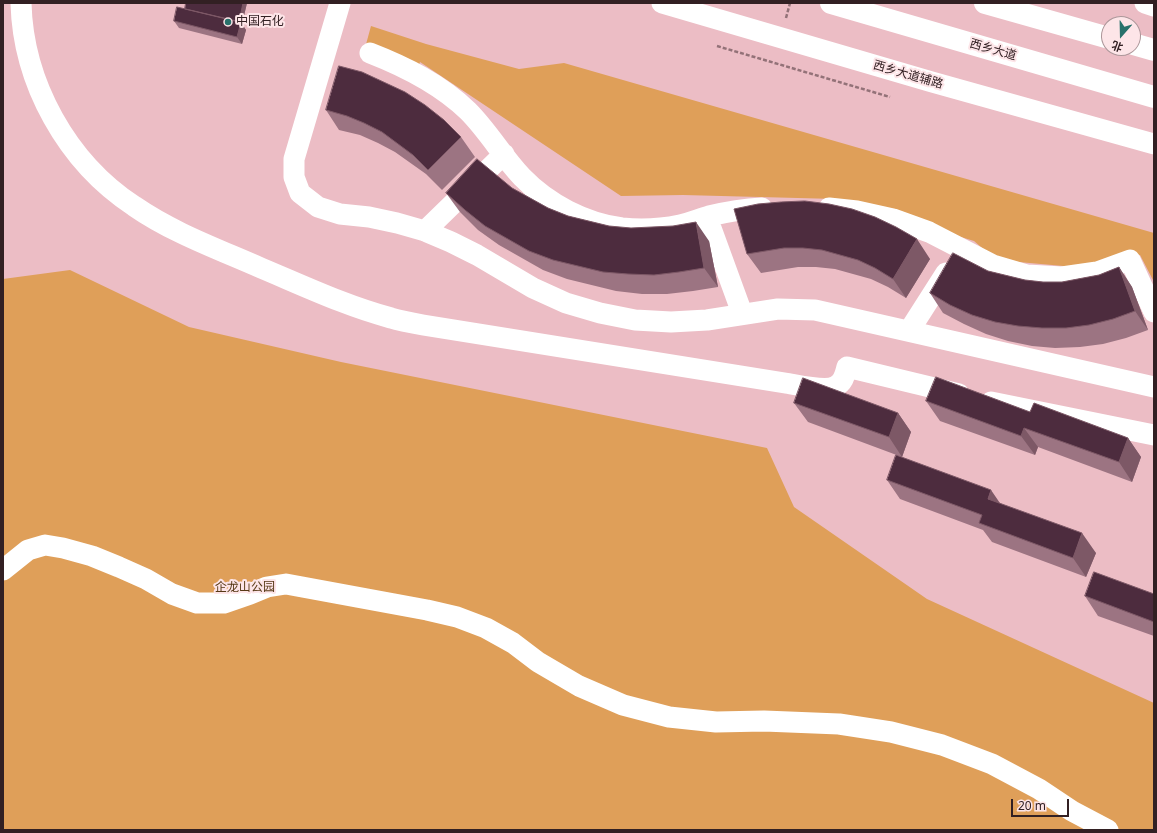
<!DOCTYPE html>
<meta charset="utf-8">
<style>
body{margin:0}
#map{position:relative;width:1157px;height:833px;overflow:hidden;background:#ecbdc5;font-family:"Noto Sans","Noto Sans SC",sans-serif}
canvas{display:block}
.frame{position:absolute;inset:0;border:4px solid #322023;pointer-events:none}
.north{position:absolute;left:1101px;top:16px;width:40px;height:40px;box-sizing:border-box;background:#fde5e8;border:1px solid #ac9699;border-radius:50%;rotate:200deg;font-size:11px;font-weight:700;line-height:16px;text-align:center;color:#322023}
.north::after{content:'';display:block;margin:auto;width:14px;height:18px;background:#28716b;clip-path:polygon(50% 0,100% 100%,50% 72%,0 100%)}
.scale{position:absolute;left:1011px;top:799px;width:58px;height:18px;box-sizing:border-box;border:2px solid #322023;border-top:0;padding-left:5px;font-size:12px;line-height:14px;white-space:nowrap;color:#322023;-webkit-text-stroke:3px #fde5e8;paint-order:stroke}
</style>
<div id="map">
<canvas width="1157" height="833"></canvas>
<div class="frame"></div>
<div class="north">北</div>
<div class="scale">20 m</div>
</div>
<script>
const context = document.querySelector('canvas').getContext('2d');
context.lineJoin = 'round';
function fillPath(path, color) {
  context.fillStyle = color;
  context.fill(path, 'evenodd');
}
function strokePath(path, color, width, dash) {
  context.strokeStyle = color;
  context.lineWidth = width;
  context.lineCap = dash ? 'butt' : 'round';
  context.setLineDash(dash || []);
  context.stroke(path);
}
function label(font, color, halo, rows, align = 'center') {
  context.font = font + ' "Noto Sans","Noto Sans SC",sans-serif';
  context.lineWidth = 4;
  context.setLineDash([]);
  context.textBaseline = 'middle';
  context.strokeStyle = halo;
  context.fillStyle = color;
  for (const [text, x, y, turn = 0] of rows) {
    context.save();
    context.translate(x, y);
    context.rotate((+turn || 0) * Math.PI / 180);
    context.textAlign = isNaN(turn) ? turn : align;
    if (halo) context.strokeText(text, 0, 0);
    context.fillText(text, 0, 0);
    context.restore();
  }
}
fillPath(new Path2D(`
 M371 26 426 44 519 69 564 63 1154 233V282L1140 255 1108 270 996 260 974 241 836 199 683 195 621 196 420 62 415 76 362 59Z
 M70 270 189 327 341 362 767 448 794 507 927 599 1154 703V830H3V279Z`), '#df9f59');
strokePath(new Path2D(`
 M786 18 790 3
 M717 46 890 97`), '#937278', 2.5, [4, 2]);
strokePath(new Path2D(`
 M21 3C23 83 67 162 134 206 173 233 218 249 261 268 304 286 346 306 391 318 401 321 412 323 423 325L785 383C798 385 826 392 836 386 844 382 845 374 847 367L959 394
 M340 3 294 159V177L300 193 318 207 340 214 369 217 397 223 425 231 451 242 477 255 533 288 566 303 600 313 635 320 671 322 707 320 778 309 815 310 1154 387
 M662 3 932 82 1154 144
 M1145 3 1154 6
 M370 53C406 67 440 84 468 111 489 132 502 156 522 177 548 204 585 223 622 228 641 230 661 229 680 225 689 223 699 219 709 216 726 212 744 209 762 208
 M829 208 857 211 893 219 929 232 993 265 1027 275 1062 277 1097 272 1130 260 1154 312
 M707 217 742 313
 M425 231 504 154
 M909 331 946 273
 M991 402 1154 435
 M3 570 28 550 45 545 63 548 92 556 119 567 146 579 172 594 197 603H224L250 594 267 587 286 584 427 610 457 617 486 628 513 643 538 662 579 686 623 705 669 717 716 722 764 721 839 724 891 732 942 745 992 764 1039 789 1072 811 1108 830`), '#fff', 21);
strokePath(new Path2D(`
 M831 3 1154 97
 M985 3 1109 38
 M1133 44 1154 50`), '#fff', 22);
fillPath(new Path2D(`
 M186 3H247L242 24 246 30 242 44 179 28 174 21 185 9Z
 M326 110 461 137 475 157 442 190 426 174 395 152 378 143 360 135 339 130Z
 M512 188 548 208 568 216 609 226 709 241 718 287 693 291 667 294H642L616 291 567 279 543 270 499 245 478 230 460 212 446 193Z
 M781 202 930 259 906 298 888 287 871 279 835 269 816 267H798L761 273 747 254Z
 M1119 267 1132 287 1148 330 1126 338 1103 344 1080 347 1055 348 1032 346 1008 341 986 334 964 324 943 313 930 293 988 271 1025 280 1043 282H1062L1099 275Z
 M926 401 1030 412 1128 438 1141 457 1132 482 1038 447 1035 455 940 421Z
 M794 403 898 413 911 432 902 457 808 422Z
 M887 480 1000 503 1096 553 1086 577 992 542 983 530 900 499Z
 M1154 594V636L1098 616 1085 596Z`), '#9c7482');
fillPath(new Path2D(`
 M243 3H247L242 24 246 30 242 44 237 37 238 25Z
 M696 222 709 241 718 287 704 268Z
 M917 239 930 259 906 298 893 279Z
 M1119 267 1132 287 1148 330 1135 311Z
 M898 413 911 432 902 457 889 437Z
 M1024 428 1038 447 1035 455 1021 436Z
 M1128 438 1141 457 1132 482 1119 462Z
 M991 490 1004 509 988 499Z
 M1082 533 1096 553 1086 577 1073 558Z`), '#7d5866');
const building = new Path2D(`
 M186 3H243L239 22 185 9Z
 M177 7 241 22 237 37 174 21Z
 M339 66 362 72 405 92 425 105 444 120 461 137 428 170 413 155 382 132 364 123 347 116 326 110Z
 M477 159 512 188 548 208 568 216 609 226 631 228 673 226 696 222 704 268 679 272 654 275 628 274 603 272 553 260 529 251 485 226 465 210 446 193Z
 M805 201 829 204 852 209 875 217 896 227 917 239 893 279 875 268 858 260 822 250 803 248H784L747 254 734 209 758 204 781 202Z
 M953 253 988 271 1025 280 1043 282H1062L1099 275 1119 267 1135 311 1113 319 1089 325 1066 328H1042L1018 326 995 322 972 315 950 305 930 293Z
 M936 377 1030 412 1034 403 1128 438 1119 462 1024 428 1021 436 926 401Z
 M803 378 898 413 889 437 794 403Z
 M896 455 991 490 988 499 1082 533 1073 558 979 523 982 515 887 480Z
 M1094 572 1154 594V622L1085 596Z`);
fillPath(building, '#4d2c3e');
strokePath(building, '#7d5866', 1);
for (const [x, y, r, color] of [
 [228,22,4,"#28716b"]
]) {
  const dot = new Path2D();
  dot.arc(x, y, r, 0, 2 * Math.PI);
  context.fillStyle = color;
  context.fill(dot);
  strokePath(dot, '#fde5e8', 1.5);
}
label('12px', '#322023', '#fde5e8', [
 ["中国石化",236,22]
], 'left');
label('12px', '#322023', '#fde5e8', [
 ["西乡大道",993,50,16],
 ["西乡大道辅路",908,75,16]
]);
label('12px', '#573916', '#fde5e8', [
 ["企龙山公园",245,588]
]);
</script>
